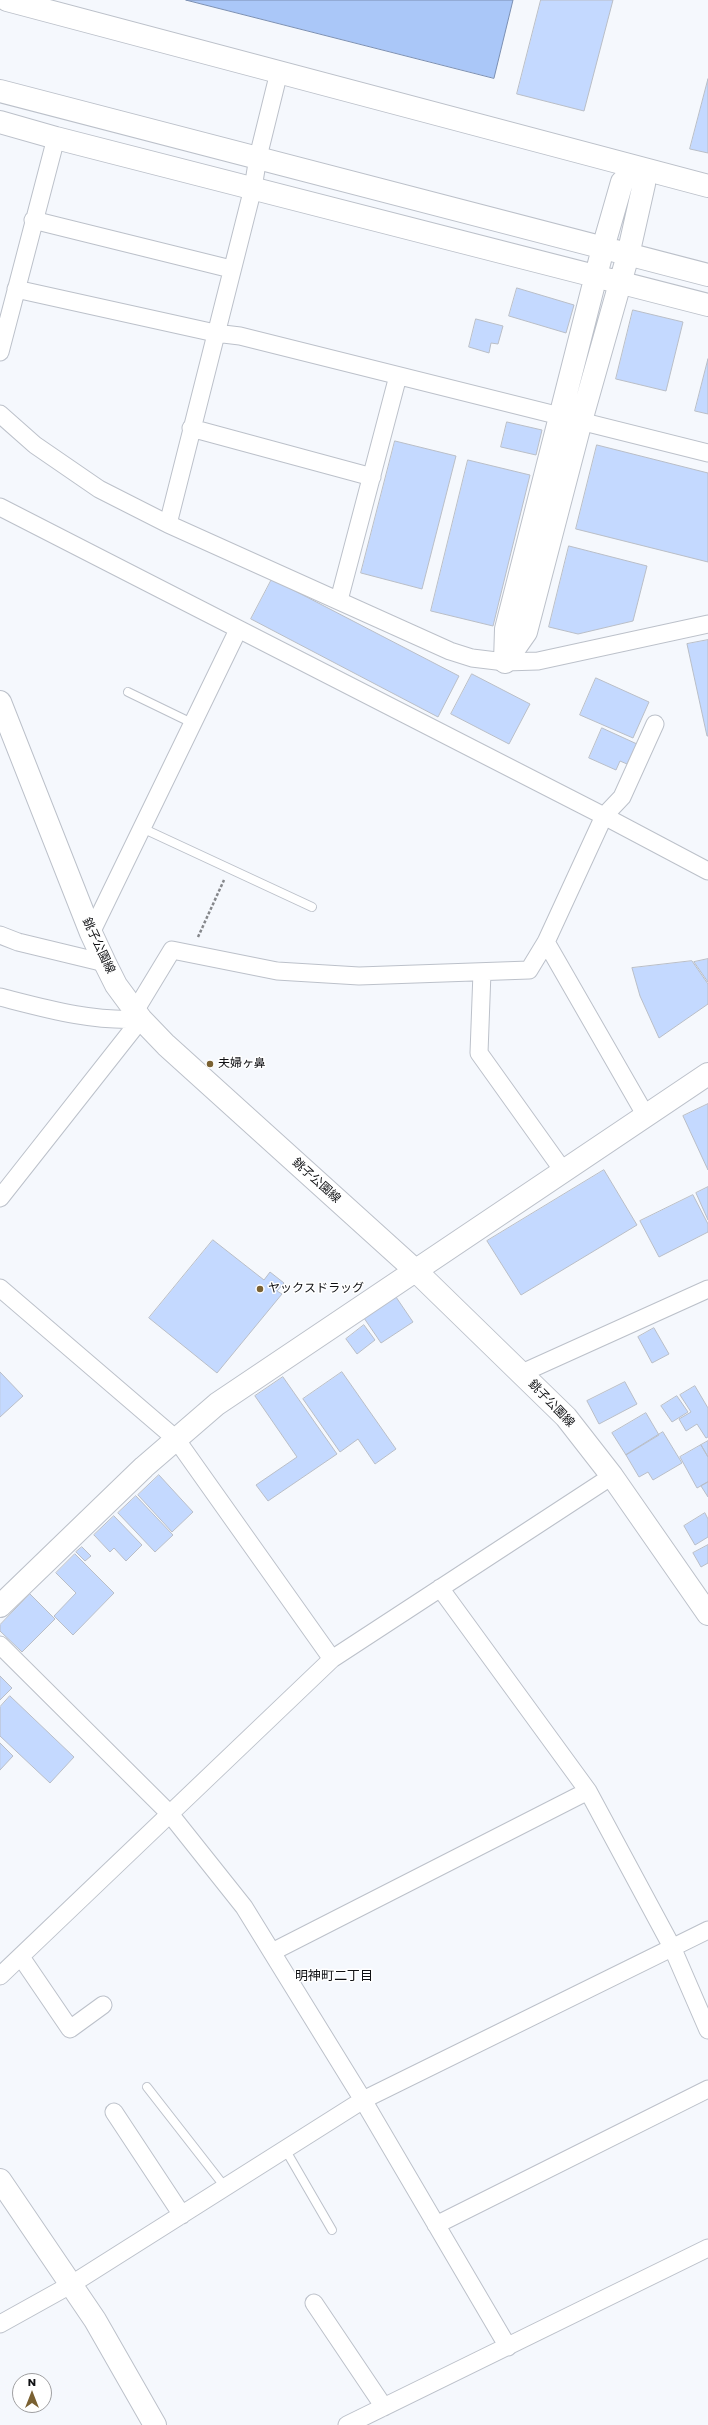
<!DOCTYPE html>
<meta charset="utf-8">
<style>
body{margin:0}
#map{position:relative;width:708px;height:2425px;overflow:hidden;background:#f5f8fd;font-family:Poppins,sans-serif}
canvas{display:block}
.north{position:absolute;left:12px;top:2373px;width:40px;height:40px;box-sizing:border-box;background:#fff;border:1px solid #9f9fa1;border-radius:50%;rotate:0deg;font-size:11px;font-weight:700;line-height:16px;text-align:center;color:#0f1013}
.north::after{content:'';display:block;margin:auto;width:14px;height:18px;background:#7a6132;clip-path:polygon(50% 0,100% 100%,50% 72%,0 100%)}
</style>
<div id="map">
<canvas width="708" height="2425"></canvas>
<div class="north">N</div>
</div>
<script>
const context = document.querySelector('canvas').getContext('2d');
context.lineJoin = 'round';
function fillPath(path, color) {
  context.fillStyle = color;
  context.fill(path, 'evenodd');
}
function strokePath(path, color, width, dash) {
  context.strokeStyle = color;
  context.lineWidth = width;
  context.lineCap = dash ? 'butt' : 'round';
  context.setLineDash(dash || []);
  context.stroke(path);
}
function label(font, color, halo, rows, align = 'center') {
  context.font = font + ' Poppins,"Noto Sans JP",sans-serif';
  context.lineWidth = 3;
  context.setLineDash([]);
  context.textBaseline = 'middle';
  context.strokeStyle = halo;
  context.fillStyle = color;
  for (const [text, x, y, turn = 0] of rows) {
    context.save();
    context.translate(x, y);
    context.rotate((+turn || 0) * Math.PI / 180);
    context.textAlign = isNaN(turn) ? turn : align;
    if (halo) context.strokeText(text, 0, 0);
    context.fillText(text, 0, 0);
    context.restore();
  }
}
const water = new Path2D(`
 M186 0H513L494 78Z`);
fillPath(water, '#aac7f8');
strokePath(water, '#7c90b3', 1);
const building = new Path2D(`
 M541 0H613L584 111 517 94Z
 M708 79V153L690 149Z
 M517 288 574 305 566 333 509 316Z
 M633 310 683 322 666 391 616 379Z
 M476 319 503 326 498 344 491 343 489 353 469 347Z
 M708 359V414L695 411Z
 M507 422 542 430 536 455 501 447Z
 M395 441 456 456 422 589 361 573Z
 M597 445 708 473V562L576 529Z
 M468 460 530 475 493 626 431 611Z
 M569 546 647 566 633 621 578 634 549 627Z
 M272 579 459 676 438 717 251 619Z
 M708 640V736H707L687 644Z
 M472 674 530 704 509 744 451 714Z
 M596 678 649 702 633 738 580 715Z
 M602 728 637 744 627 764 620 761 616 770 589 758Z
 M708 959V982L694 962Z
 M692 961 708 984V1004L659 1038 640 996 632 968Z
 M708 1104V1170L683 1116Z
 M604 1170 637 1225 521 1295 487 1241Z
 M708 1187V1220L696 1193Z
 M693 1195 708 1224V1232L659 1257 640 1221Z
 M213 1240 264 1280 270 1272 284 1283 277 1291 282 1294 217 1373 149 1318Z
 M396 1297 413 1322 381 1343 364 1318Z
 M364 1325 375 1340 357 1354 346 1339Z
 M654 1328 669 1354 652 1363 638 1337Z
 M0 1372 23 1396 0 1417Z
 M342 1372 396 1449 375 1464 358 1439 340 1452 303 1399Z
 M283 1377 337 1454 268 1501 256 1485 297 1457 255 1396Z
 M625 1382 637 1404 599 1424 587 1401Z
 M695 1386 708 1408V1437L706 1438 697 1424 686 1431 679 1419 691 1412 680 1395Z
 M677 1396 688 1412 672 1422 661 1406Z
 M646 1413 659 1435 626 1455 612 1433Z
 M663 1432 682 1463 653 1480 648 1472 639 1477 626 1455Z
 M708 1441V1457L701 1445Z
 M701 1445 708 1457V1482L697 1488 680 1457Z
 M159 1475 193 1512 172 1532 138 1495Z
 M708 1482V1497L701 1486Z
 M136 1496 173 1535 155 1552 118 1513Z
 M705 1513 708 1519V1537L695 1545 684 1526Z
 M114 1516 142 1545 126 1561 114 1548 110 1552 94 1535Z
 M708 1545V1563L701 1567 693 1553Z
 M82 1547 91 1556 85 1561 76 1552Z
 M75 1554 114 1593 73 1635 54 1616 76 1593 56 1573Z
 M30 1594 55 1619 22 1652 0 1631V1625Z
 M0 1676 12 1688 0 1700Z
 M10 1696 74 1757 50 1783 0 1736V1707Z
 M0 1743 13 1756 0 1770Z`);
fillPath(building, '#c4d9ff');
strokePath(building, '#b9bec7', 1);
const lane = new Path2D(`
 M128 692 192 723
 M142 828 312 907
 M147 2087 225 2187
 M285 2149 332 2230`);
const street = new Path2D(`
 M33 220 231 269
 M16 289 215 333 240 336 708 453
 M0 352 56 138
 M0 414 35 445 99 489 168 524 450 651 472 658 505 662 538 661 708 624
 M191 428 372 477
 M0 507 604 816 708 871
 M168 524 253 188 258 157 279 72
 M339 600 398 376
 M91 933 238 630
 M0 935 18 942 105 963
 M546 942 646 1116
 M482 972 479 1053 564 1172
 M0 997C47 1009 92 1022 141 1019
 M135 1011 172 950 277 971 359 976 529 970 546 942 604 816 622 797 655 724
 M0 1198 141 1019
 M0 1288 176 1439 332 1659
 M522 1373 708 1289
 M440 1588 588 1791 672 1947 708 2030
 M0 1645 170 1814 244 1907 363 2100 508 2347
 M274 1951 588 1791
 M21 1957 70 2029 103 2005
 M0 1976 332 1659 612 1476
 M114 2112 182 2215
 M436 2225 708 2089
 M314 2303 384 2407
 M0 2324 72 2284 363 2100 708 1930
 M347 2425 708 2248`);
const secondary = new Path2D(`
 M7 0 708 186
 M0 91 708 275
 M0 122 56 138 708 305
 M638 168 644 184 628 255 581 421 526 632 505 662 506 629 603 248 622 182Z
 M0 702 91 933 105 963 116 985 141 1019 166 1045 416 1271 566 1417 612 1476 708 1614
 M0 1606 144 1467 217 1404 708 1074
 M0 2180 95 2320 155 2425`);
strokePath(lane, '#bcc1ca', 10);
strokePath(street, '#bcc1ca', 19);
strokePath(secondary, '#bcc1ca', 24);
strokePath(new Path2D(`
 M198 937 224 880`), '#85878b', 2.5, [3, 2]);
strokePath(lane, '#fff', 8);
strokePath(street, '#fff', 17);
strokePath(secondary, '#fff', 22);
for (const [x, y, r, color] of [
 [210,1064,4,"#7a6132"],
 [260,1289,4,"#7a6132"]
]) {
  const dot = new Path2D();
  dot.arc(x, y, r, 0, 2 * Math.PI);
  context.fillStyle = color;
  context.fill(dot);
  strokePath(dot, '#fff', 1.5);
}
label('12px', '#0f1013', '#fff', [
 ["銚子公園線",98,946,65],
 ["銚子公園線",316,1181,42],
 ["銚子公園線",551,1404,46]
]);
label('12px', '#0f1013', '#fff', [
 ["夫婦ヶ鼻",218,1064],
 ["ヤックスドラッグ",268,1289]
], 'left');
label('13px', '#0f1013', '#fff', [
 ["明神町二丁目",334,1977]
]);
</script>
